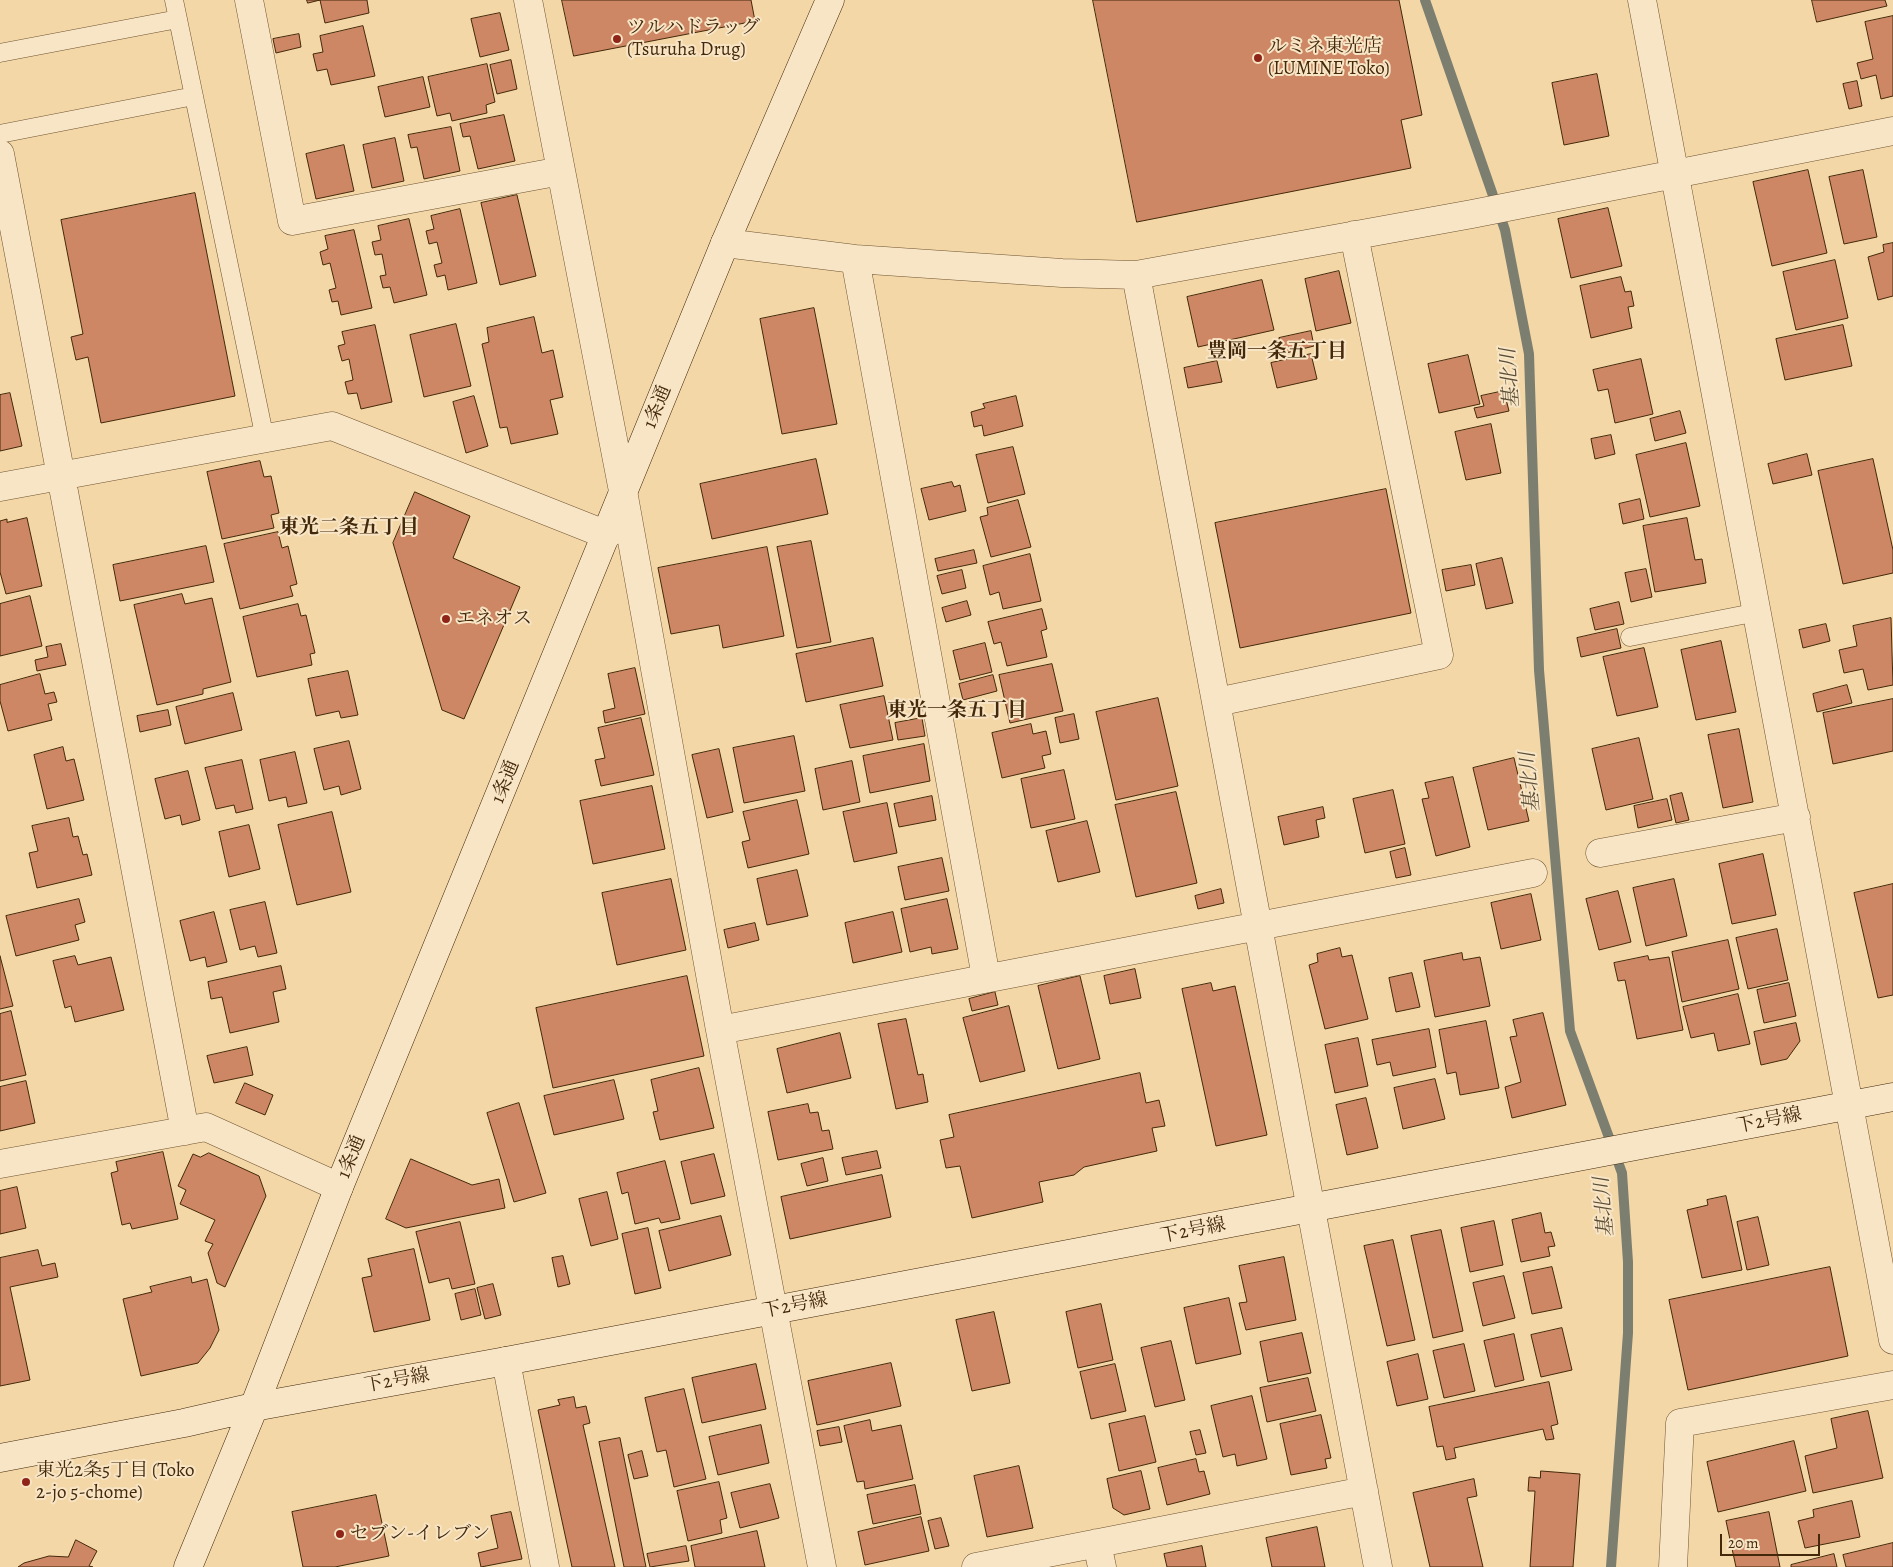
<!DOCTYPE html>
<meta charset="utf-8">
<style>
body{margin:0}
#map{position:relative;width:1893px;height:1567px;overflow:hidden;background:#f3d7a7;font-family:Alegreya,serif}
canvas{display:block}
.scale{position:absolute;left:1720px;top:1534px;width:100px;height:22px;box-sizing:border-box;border:2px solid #44280a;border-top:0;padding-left:6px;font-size:15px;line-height:18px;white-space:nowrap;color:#44280a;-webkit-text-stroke:4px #f7e5c6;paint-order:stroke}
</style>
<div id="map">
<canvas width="1893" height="1567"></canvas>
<div class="scale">20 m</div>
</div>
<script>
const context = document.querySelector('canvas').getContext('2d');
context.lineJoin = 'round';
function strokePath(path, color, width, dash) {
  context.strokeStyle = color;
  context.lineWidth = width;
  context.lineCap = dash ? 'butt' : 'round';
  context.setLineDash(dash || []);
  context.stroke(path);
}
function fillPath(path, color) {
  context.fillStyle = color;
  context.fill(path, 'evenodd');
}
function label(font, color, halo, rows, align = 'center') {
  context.font = font + ' Alegreya,"Noto Serif JP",serif';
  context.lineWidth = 4;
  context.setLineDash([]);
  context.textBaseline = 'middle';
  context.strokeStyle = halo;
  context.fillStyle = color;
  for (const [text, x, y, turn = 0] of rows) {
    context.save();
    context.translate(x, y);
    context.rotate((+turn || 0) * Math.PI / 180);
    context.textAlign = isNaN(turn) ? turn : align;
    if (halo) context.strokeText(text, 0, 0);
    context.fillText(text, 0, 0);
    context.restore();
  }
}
strokePath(new Path2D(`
 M1425 0 1505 230 1529 354 1539 670 1570 1031 1622 1173 1628 1262V1333L1611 1567`), '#7c7e70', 10);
const building = new Path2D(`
 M307 0H367L369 13 325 23 320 0 308 3Z
 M562 0H751L755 21 574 56Z
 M1093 0H1399L1422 115 1401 120 1411 168 1137 222Z
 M1812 0H1885L1887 6 1817 22Z
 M500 13 509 50 480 57 471 19Z
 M1893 16V96L1881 99 1876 75 1861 79 1857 63 1873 59 1865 22Z
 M363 26 375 76 331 85 327 69 317 71 313 54 323 52 320 36Z
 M299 34 301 47 276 53 273 39Z
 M511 60 517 89 497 94 490 65Z
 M487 64 495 102 486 105 487 113 452 121 450 113 437 116 428 77Z
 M1597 74 1609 136 1564 145 1552 83Z
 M423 77 430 107 385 117 378 87Z
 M1857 81 1862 106 1849 109 1843 84Z
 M504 115 515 161 478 169 470 136 463 137 460 124Z
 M451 127 460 171 424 179 417 147 411 148 408 135Z
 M395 138 404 181 372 188 363 145Z
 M344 145 354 191 316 199 306 154Z
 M1808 170 1827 253 1772 266 1753 182Z
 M1863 170 1877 237 1844 244 1829 177Z
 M195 193 235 396 101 423 88 357 76 360 71 337 83 334 61 220Z
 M517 195 536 276 500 285 481 203Z
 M1608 208 1622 266 1571 278 1558 219Z
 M460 209 477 283 448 290 445 275 437 277 434 265 442 263 437 242 429 244 426 231 434 229 431 216Z
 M409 219 427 295 394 303 390 287 383 288 380 276 386 275 382 254 375 255 372 242 381 240 378 226Z
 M354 230 372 308 341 315 338 301 332 302 329 290 336 288 330 263 323 265 320 252 328 249 325 236Z
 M1893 243V296L1878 300 1868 257 1884 252 1883 245Z
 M1835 260 1848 318 1796 330 1783 272Z
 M1339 271 1351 323 1316 331 1305 279Z
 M1621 277 1625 292 1631 291 1634 306 1628 307 1632 328 1591 338 1580 286Z
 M1262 280 1274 330 1198 347 1187 297Z
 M814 308 837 424 782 434 760 319Z
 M534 317 542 353 553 350 563 397 550 400 558 434 511 444 507 427 500 428 482 344 489 342 487 328Z
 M456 324 471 386 424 397 410 335Z
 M375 325 392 402 361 409 357 393 348 394 345 382 353 380 349 359 342 361 338 346 345 344 342 332Z
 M1843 325 1852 366 1785 380 1776 339Z
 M1311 331 1314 346 1282 354 1279 338Z
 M1311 354 1317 379 1277 388 1271 363Z
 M1468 355 1480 404 1439 413 1428 364Z
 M1641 359 1653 414 1615 423 1608 389 1598 391 1593 370Z
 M1217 361 1222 382 1188 388 1184 368Z
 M1504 391 1509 411 1477 418 1474 408 1484 406 1481 396Z
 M10 393 22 446 0 451V395Z
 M474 396 488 446 466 453 453 402Z
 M1016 396 1023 426 984 436 982 425 974 427 971 412 985 408 983 404Z
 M1680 411 1686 433 1655 441 1650 419Z
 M1491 424 1501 473 1466 480 1455 432Z
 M1611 435 1615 454 1595 459 1591 439Z
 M1686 443 1700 506 1650 517 1636 455Z
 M1013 447 1025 494 988 503 976 455Z
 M1807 454 1812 475 1773 484 1768 464Z
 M816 459 828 514 712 539 700 484Z
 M1873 459 1893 550V573L1843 584 1818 471Z
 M260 461 264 477 271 476 279 513 271 515 274 528 222 539 207 472Z
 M952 482 954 487 960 485 966 511 929 520 921 489Z
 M1386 489 1411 613 1240 648 1215 523Z
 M415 492 470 516 453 558 520 587 464 719 442 710 393 543Z
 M1640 499 1644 519 1623 524 1619 504Z
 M1018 500 1031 547 991 557 980 517 988 515 987 508Z
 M27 518 42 586 6 594 0 572V521L7 519V522Z
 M1687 518 1695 560 1702 559 1706 583 1655 592 1643 526Z
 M278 532 282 548 288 546 297 584 290 586 293 596 240 609 224 544Z
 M811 541 831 642 797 648 777 547Z
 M206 546 214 582 120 601 113 565Z
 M767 547 784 636 723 648 719 625 671 634 658 568Z
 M974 550 977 563 938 571 935 559Z
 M1030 554 1041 601 1003 609 999 592 990 595 983 566Z
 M1502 558 1513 603 1486 609 1476 564Z
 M1471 565 1475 585 1446 591 1442 570Z
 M1646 569 1652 597 1631 602 1625 573Z
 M962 570 966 588 942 594 937 576Z
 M182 594 185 604 212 598 231 682 203 689V694L157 705 134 605Z
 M30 596 42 646 0 656V604Z
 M967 601 971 615 946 622 942 608Z
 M1619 602 1624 624 1595 630 1590 609Z
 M298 604 301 616 306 615 315 653 310 654 312 665 257 677 243 617Z
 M1042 609 1047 629 1041 631 1047 657 1007 666 1001 642 994 644 988 622Z
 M1891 618 1893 685 1868 690 1863 669 1844 673 1839 650 1857 646 1853 626Z
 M1826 624 1830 641 1803 648 1799 630Z
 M1617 629 1621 648 1581 657 1577 638Z
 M873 638 883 686 806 702 796 654Z
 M1721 641 1736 712 1696 720 1681 650Z
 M985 643 992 672 960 680 953 651Z
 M61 644 66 665 37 671 35 660 48 657 46 647Z
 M1644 648 1658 707 1617 716 1603 657Z
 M1052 664 1063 711 1010 723 999 675Z
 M635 668 645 714 605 723 603 711 615 708 608 674Z
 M348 671 358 715 341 718 339 711 316 716 308 679Z
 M40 674 45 694 54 692 57 702 48 704 52 720 8 731 0 701V685Z
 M993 675 997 691 963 700 959 684Z
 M1847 685 1852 703 1817 712 1813 694Z
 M233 693 242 730 185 744 176 707Z
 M884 696 893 740 850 748 840 705Z
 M1158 698 1178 786 1116 800 1096 712Z
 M1893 699V751L1833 764 1823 713Z
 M168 710 171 725 140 732 137 716Z
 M1074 714 1079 739 1060 743 1055 718Z
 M641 718 654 775 601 786 595 760 605 758 598 728Z
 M922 718 925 736 898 740 895 723Z
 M1031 724 1033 734 1046 731 1051 754 1042 756 1045 768 1002 778 992 733Z
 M1739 729 1753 802 1723 808 1708 735Z
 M794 736 805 791 744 803 733 748Z
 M1639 738 1653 799 1606 810 1592 749Z
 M349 741 361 789 341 795 339 786 324 790 314 749Z
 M924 744 930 781 870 793 863 756Z
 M63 747 66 761 74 759 84 800 47 809 34 755Z
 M719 749 733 812 707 818 692 755Z
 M295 752 307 803 288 807 286 797 269 801 260 760Z
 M1514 758 1529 821 1488 830 1473 768Z
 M242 760 253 809 236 813 234 805 216 809 205 768Z
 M852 761 860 802 823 810 815 769Z
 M1064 770 1075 819 1031 828 1021 779Z
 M188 771 200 820 182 825 180 815 165 819 155 779Z
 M1453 777 1470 847 1436 856 1422 799 1429 798 1425 783Z
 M652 786 665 849 593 864 580 801Z
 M1393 790 1405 844 1365 853 1353 799Z
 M1176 792 1197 883 1136 897 1115 805Z
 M1682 793 1689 820 1676 823 1670 796Z
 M932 796 936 820 899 827 894 804Z
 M1667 799 1672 820 1638 828 1634 806Z
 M797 800 809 854 748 868 742 842 750 840 743 812Z
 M887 803 897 853 854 862 843 812Z
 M1323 807 1325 818 1316 820 1319 837 1284 845 1278 817Z
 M332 812 351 892 297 905 278 825Z
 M69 818 73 837 78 836 83 855 87 854 92 875 37 888 29 853 38 851 32 826Z
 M1087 821 1100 872 1058 882 1046 831Z
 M249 825 260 869 229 877 219 832Z
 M1405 848 1411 875 1396 878 1390 852Z
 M1763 854 1776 915 1732 924 1719 864Z
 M942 858 949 891 905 900 898 867Z
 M797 870 808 916 767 925 757 879Z
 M671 879 686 950 617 965 602 893Z
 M1674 879 1687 936 1646 946 1633 888Z
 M1893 884V995L1878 998 1854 893Z
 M1221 889 1224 903 1198 909 1195 896Z
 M1618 891 1631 942 1599 950 1586 899Z
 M1531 894 1541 940 1501 949 1491 903Z
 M79 899 85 922 75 925 79 940 16 956 6 916Z
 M947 899 958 949 932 954 931 947 910 952 901 909Z
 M265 902 277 953 258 957 255 946 240 950 230 910Z
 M214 912 227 962 207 967 205 957 190 961 180 921Z
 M893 912 902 952 853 963 845 923Z
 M755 923 759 940 728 948 724 930Z
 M1777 929 1788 980 1748 989 1736 938Z
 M1728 940 1739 989 1682 1002 1672 952Z
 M1340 948 1342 957 1352 955 1368 1019 1325 1029 1309 965 1318 962 1317 954Z
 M1462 953 1463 960 1480 957 1490 1006 1435 1017 1424 961Z
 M0 956 13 1006 0 1009Z
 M75 956 78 965 111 957 124 1010 75 1022 71 1006 65 1008 53 961Z
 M1648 956 1649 960 1669 957 1683 1030 1637 1039 1625 980 1618 981 1614 963Z
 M281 966 286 989 273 992 279 1022 230 1033 222 997 211 999 208 982Z
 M1135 969 1141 998 1110 1004 1104 976Z
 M1412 973 1420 1007 1396 1012 1389 978Z
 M687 976 704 1056 553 1088 536 1008Z
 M1080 976 1100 1059 1058 1069 1038 986Z
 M1211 983 1213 991 1235 986 1267 1135 1216 1146 1182 989Z
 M1789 983 1796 1016 1764 1023 1757 990Z
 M995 992 998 1005 972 1011 969 999Z
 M1738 994 1750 1044 1718 1051 1714 1033 1691 1038 1683 1007Z
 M1009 1006 1025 1071 980 1082 963 1018Z
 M11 1011 26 1075 0 1081V1014Z
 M1543 1013 1566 1105 1512 1118 1505 1087 1521 1082 1510 1037 1517 1036 1513 1020Z
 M906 1019 918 1075 923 1074 928 1102 896 1109 878 1024Z
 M1486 1021 1499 1088 1460 1095 1456 1072 1447 1074 1439 1030Z
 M1796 1023 1800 1041 1787 1059 1761 1065 1754 1032Z
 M1429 1029 1436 1067 1393 1076 1390 1062 1377 1065 1372 1040Z
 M840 1033 851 1078 787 1093 777 1049Z
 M1358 1038 1368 1086 1335 1093 1325 1045Z
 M247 1047 253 1075 214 1083 207 1056Z
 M699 1068 714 1128 660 1140 653 1112 658 1111 651 1080Z
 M1140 1073 1146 1103 1159 1100 1165 1126 1152 1128 1157 1151 1084 1167 1074 1175 1039 1182 1043 1202 972 1218 960 1166 946 1168 940 1140 954 1137 949 1115Z
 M1435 1079 1445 1119 1403 1129 1394 1088Z
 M614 1080 624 1119 554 1135 544 1096Z
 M26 1081 35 1123 0 1131V1087Z
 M245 1083 273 1095 265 1115 236 1103Z
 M1366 1098 1378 1148 1347 1155 1336 1105Z
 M519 1103 546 1193 514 1202 487 1113Z
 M808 1104 810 1113 818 1112 822 1131 829 1130 833 1149 778 1160 768 1112Z
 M877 1151 881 1168 846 1175 842 1158Z
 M163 1152 178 1219 132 1229 130 1223 122 1225 111 1173 118 1171 116 1162Z
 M209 1153 259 1176 266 1196 225 1287 217 1283 208 1253 213 1244 205 1241 215 1220 180 1204 186 1190 178 1186 193 1154 200 1157Z
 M714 1154 725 1196 691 1204 681 1162Z
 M823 1158 828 1181 807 1186 801 1164Z
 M411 1159 472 1185 499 1179 505 1208 406 1228 386 1219Z
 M665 1161 680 1219 661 1223 659 1218 635 1224 628 1192 622 1194 617 1173Z
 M882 1175 891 1217 790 1239 781 1197Z
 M17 1187 26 1228 0 1234V1191Z
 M607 1192 618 1239 591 1246 579 1199Z
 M1726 1196 1742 1270 1702 1278 1687 1210 1708 1205 1707 1200Z
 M1541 1213 1545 1233 1551 1232 1555 1246 1548 1247 1550 1256 1521 1262 1512 1220Z
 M721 1216 731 1255 669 1271 659 1231Z
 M1758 1217 1769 1265 1747 1270 1737 1222Z
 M1494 1221 1503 1265 1470 1272 1461 1228Z
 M460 1222 475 1284 452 1289 449 1278 429 1283 416 1232Z
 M648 1228 661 1288 635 1294 622 1234Z
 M1441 1230 1463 1331 1433 1338 1411 1236Z
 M1393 1240 1415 1340 1387 1346 1364 1246Z
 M414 1249 430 1320 374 1332 362 1278 372 1276 368 1259Z
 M38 1250 42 1266 55 1263 58 1277 10 1287 30 1380 0 1386V1258Z
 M563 1256 570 1284 558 1287 552 1258Z
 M1284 1257 1296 1320 1246 1330 1239 1303 1247 1302 1239 1266Z
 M1552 1267 1562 1308 1532 1314 1523 1273Z
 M1830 1267 1848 1356 1688 1390 1669 1300Z
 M1504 1276 1515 1318 1483 1326 1473 1283Z
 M191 1277 192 1283 207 1279 219 1330 210 1348 198 1363 141 1376 123 1299 152 1292 150 1287Z
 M493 1284 501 1315 485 1319 477 1288Z
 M475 1289 481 1315 461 1320 455 1294Z
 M1229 1298 1241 1354 1196 1364 1184 1308Z
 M1101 1304 1113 1360 1078 1368 1066 1312Z
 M994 1312 1010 1383 972 1391 956 1320Z
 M1562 1328 1572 1370 1541 1377 1531 1335Z
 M1302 1333 1311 1373 1268 1382 1260 1342Z
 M1514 1334 1524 1380 1495 1387 1484 1341Z
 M1171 1341 1185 1400 1155 1407 1141 1348Z
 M1464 1344 1475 1391 1444 1398 1433 1351Z
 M1418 1354 1428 1399 1397 1406 1387 1362Z
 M891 1363 901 1406 817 1425 808 1381Z
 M756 1364 766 1409 702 1423 692 1378Z
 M1115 1364 1126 1411 1091 1419 1080 1372Z
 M1308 1378 1316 1411 1267 1422 1260 1388Z
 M1549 1382 1558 1424 1551 1426 1554 1439 1546 1440 1543 1429 1454 1448 1456 1458 1446 1460 1443 1446 1437 1447 1429 1407Z
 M684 1389 706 1479 674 1487 666 1450 657 1452 645 1398Z
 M1252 1396 1267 1459 1237 1466 1235 1454 1223 1457 1211 1406Z
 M574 1397 576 1408 586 1406 590 1423 583 1425 615 1567H572L538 1410 560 1405 558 1400Z
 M1868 1411 1883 1478 1813 1493 1805 1456 1837 1448 1831 1419Z
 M1321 1415 1331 1458 1325 1459 1327 1468 1291 1475 1280 1424Z
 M1145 1416 1156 1462 1119 1471 1109 1424Z
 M870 1420 872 1431 901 1425 913 1479 865 1489 864 1481 857 1482 844 1426Z
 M761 1425 769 1463 718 1475 709 1437Z
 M839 1427 842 1442 820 1446 817 1431Z
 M1200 1430 1206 1453 1196 1455 1190 1432Z
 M620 1438 646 1567H624L599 1442Z
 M1794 1441 1806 1491 1718 1512 1707 1462Z
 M642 1451 648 1476 634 1479 628 1455Z
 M1196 1459 1199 1472 1204 1471 1210 1494 1167 1505 1158 1468Z
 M1019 1466 1033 1528 987 1537 974 1476Z
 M1141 1471 1150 1509 1124 1515 1113 1508 1107 1479Z
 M1541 1471 1580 1474 1573 1567H1530L1535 1491H1528L1529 1477 1540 1478Z
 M1474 1479 1477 1496 1467 1498 1483 1567H1430L1413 1493Z
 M719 1482 727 1518 720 1520 722 1533 688 1541 677 1491Z
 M770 1484 779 1518 740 1528 731 1493Z
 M915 1485 921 1514 873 1524 867 1495Z
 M376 1495 389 1556 335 1567H303L292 1512Z
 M1852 1501 1860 1537 1805 1548 1798 1521 1814 1517 1813 1510Z
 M511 1512 522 1559 481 1567 478 1553 498 1548 491 1516Z
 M1769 1512 1780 1567H1736L1726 1521Z
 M921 1517 929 1551 865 1565 858 1532Z
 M941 1518 949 1546 935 1549 928 1521Z
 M1317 1527 1325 1567H1272L1266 1538Z
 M757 1531 765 1567H695L691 1546Z
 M76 1540 97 1551 89 1566 93 1567H18L24 1563 49 1556 68 1557Z
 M1893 1543V1567H1846L1843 1555Z
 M686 1546 689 1561 650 1567 647 1554Z
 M1202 1546 1206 1567H1167L1164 1554Z
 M1834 1554 1837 1567H1791V1565Z`);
fillPath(building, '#cd8764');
strokePath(building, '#44280a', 1);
const lane = new Path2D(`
 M174 0 265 439
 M0 53 178 19
 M0 134 194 96
 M1630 637 1758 612`);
const street = new Path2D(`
 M249 0 292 221 561 171
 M528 0 623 491 720 1030 822 1567
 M1642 0 1893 1340
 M0 154 185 1131
 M725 243 855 259 1062 273 1136 275 1472 214 1893 131
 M855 259 986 977
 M1136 275 1378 1567
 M0 487 332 426 607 535
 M1217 702 1439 655 1354 235
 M1600 853 1796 817
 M720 1030 1533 873
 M0 1164 206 1127 339 1187
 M506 1361 545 1567
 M1097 1543 1102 1567
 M976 1567 1364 1491
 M1673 1567 1680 1423 1893 1385`);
const secondary = new Path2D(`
 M0 1458 184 1423 254 1407 506 1361 1893 1097
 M188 1567 254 1407 339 1187 725 243 830 0`);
strokePath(lane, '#705431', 19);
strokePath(street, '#705431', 29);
strokePath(secondary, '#44280a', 29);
strokePath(lane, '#f7e5c6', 18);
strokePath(street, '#f7e5c6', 28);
strokePath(secondary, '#f7e5c6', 28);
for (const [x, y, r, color] of [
 [617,39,5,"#8f2418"],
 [1258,58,5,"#8f2418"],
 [446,619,5,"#8f2418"],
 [26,1482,5,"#8f2418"],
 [340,1534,5,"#8f2418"]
]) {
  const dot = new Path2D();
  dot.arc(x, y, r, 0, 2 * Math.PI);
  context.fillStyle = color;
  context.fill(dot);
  strokePath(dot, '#f7e5c6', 2);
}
label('19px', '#44280a', '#f7e5c6', [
 ["ツルハドラッグ",627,28],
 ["(Tsuruha Drug)",627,50],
 ["ルミネ東光店",1268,47],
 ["(LUMINE Toko)",1268,69],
 ["エネオス",456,619],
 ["東光2条5丁目 (Toko",36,1471],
 ["2-jo 5-chome)",36,1493],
 ["セブン-イレブン",350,1534]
], 'left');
label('19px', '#44280a', '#f7e5c6', [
 ["1条通",658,407,-68],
 ["1条通",506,782,-68],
 ["下2号線",1769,1121,-11],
 ["1条通",352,1157,-68],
 ["下2号線",1193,1231,-11],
 ["下2号線",795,1306,-11],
 ["下2号線",397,1381,-10]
]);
label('bold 20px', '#44280a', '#f7e5c6', [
 ["豊岡一条五丁目",1277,352],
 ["東光二条五丁目",349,528],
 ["東光一条五丁目",957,711]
]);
label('italic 20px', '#5b4c34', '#f7e5c6', [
 ["基北川",1511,378,-94],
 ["基北川",1531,782,-95],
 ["基北川",1605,1207,-95]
]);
</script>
